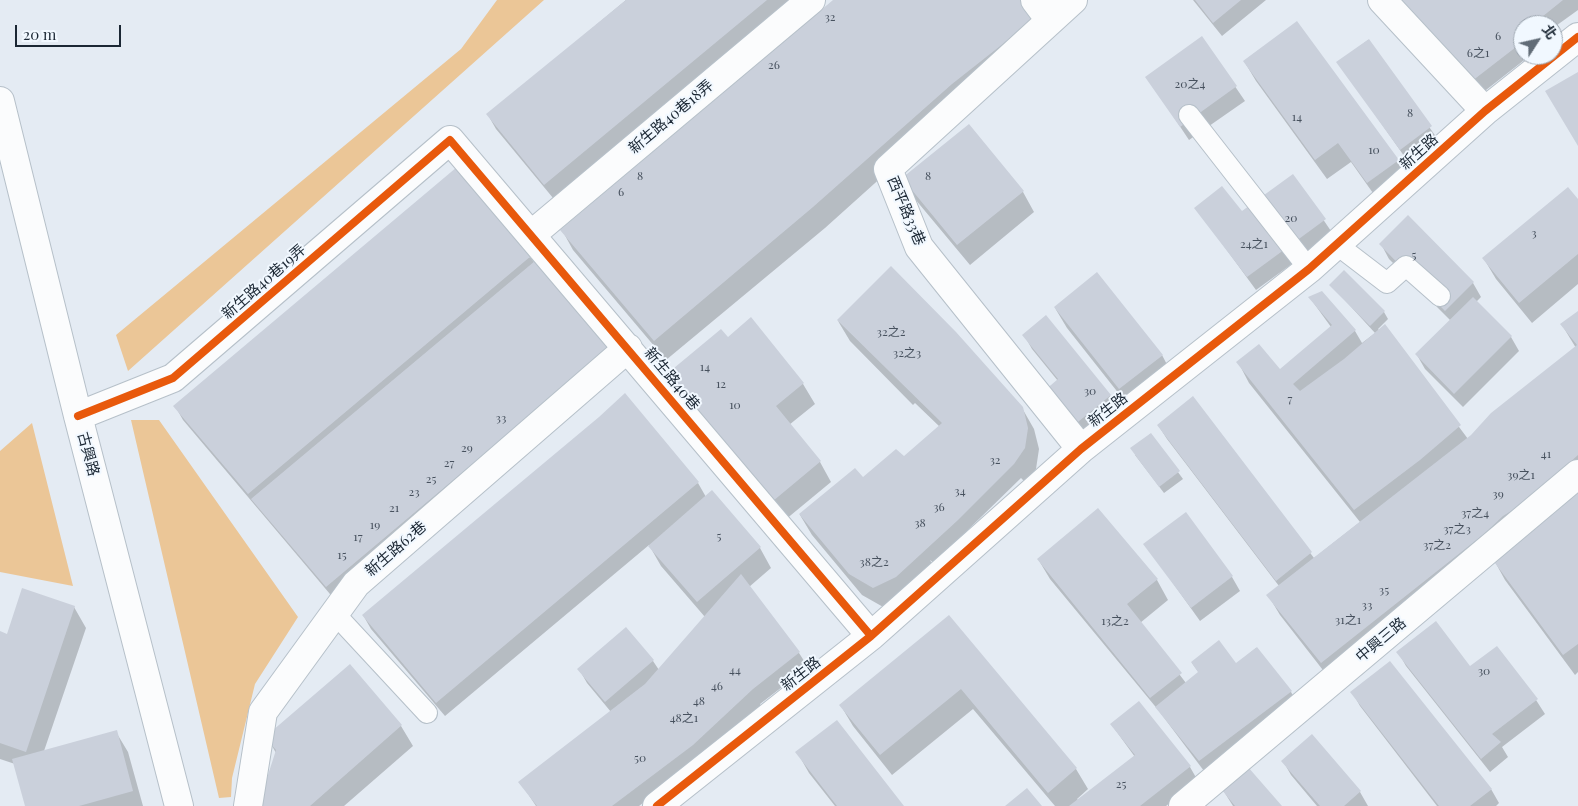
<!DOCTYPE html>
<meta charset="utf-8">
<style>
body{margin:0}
#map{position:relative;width:1578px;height:806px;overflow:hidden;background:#e4ebf3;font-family:"Playfair Display","Noto Sans TC",serif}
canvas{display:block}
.north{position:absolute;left:1513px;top:15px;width:50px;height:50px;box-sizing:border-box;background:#f1f8ff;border:1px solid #9ba4ae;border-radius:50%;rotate:55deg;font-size:14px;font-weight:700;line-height:20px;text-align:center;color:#1b2734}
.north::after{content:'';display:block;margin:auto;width:18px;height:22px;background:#616c77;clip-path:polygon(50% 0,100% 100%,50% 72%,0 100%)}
.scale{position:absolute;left:15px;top:25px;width:106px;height:22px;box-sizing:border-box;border:2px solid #1b2734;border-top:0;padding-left:6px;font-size:15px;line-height:18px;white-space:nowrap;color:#1b2734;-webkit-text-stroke:4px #f1f8ff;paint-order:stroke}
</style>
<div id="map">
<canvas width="1578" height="806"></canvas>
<div class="north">北</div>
<div class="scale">20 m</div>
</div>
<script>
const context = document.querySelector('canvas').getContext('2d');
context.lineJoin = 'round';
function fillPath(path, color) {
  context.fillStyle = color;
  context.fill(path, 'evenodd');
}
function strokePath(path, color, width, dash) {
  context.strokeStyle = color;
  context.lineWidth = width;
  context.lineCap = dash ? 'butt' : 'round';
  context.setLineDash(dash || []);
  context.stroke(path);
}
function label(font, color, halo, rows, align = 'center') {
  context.font = font + ' "Playfair Display","Noto Sans TC",serif';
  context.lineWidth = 4;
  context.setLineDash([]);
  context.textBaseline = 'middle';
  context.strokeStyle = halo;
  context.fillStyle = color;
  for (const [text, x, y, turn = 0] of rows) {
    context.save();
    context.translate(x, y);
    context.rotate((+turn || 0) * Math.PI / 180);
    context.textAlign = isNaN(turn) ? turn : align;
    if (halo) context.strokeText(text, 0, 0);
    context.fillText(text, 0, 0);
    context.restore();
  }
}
fillPath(new Path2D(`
 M497 0H544L128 371 116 335 461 49Z
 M131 420H159L298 617 255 684 232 778 231 797 219 798Z
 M32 423 73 586 0 572V451Z`), '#ebc697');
fillPath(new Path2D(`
 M626 0H790L553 198 496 129 488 115Z
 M835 0 1036 17 963 104 825 228 666 360 573 250 562 230Z
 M1193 0H1266L1222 36Z
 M1390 0H1578V10L1553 28V25H1523V55H1528L1523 61 1472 101Z
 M1297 22 1398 161 1409 181 1380 203 1351 162 1327 179 1256 81 1244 61Z
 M1202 38 1245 101 1189 140 1147 77Z
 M1368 40 1439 141 1409 163 1338 62Z
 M1293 175 1333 234 1256 290 1196 208 1241 213Z
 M904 178 1023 192 1034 212 970 265 915 199Z
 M1578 201V284L1532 323 1496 279 1484 259Z
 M1381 244 1473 283 1481 297 1476 302 1511 337 1519 351 1463 407 1425 369 1417 355 1451 321 1389 259Z
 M530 257 608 350 335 600 183 420 175 406Z
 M1344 271 1384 312 1388 319 1378 329 1379 330 1384 326 1468 439 1576 348 1562 325 1578 313V672L1575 675 1505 580 1494 560 1333 683 1280 615 1268 595 1279 586 1167 439 1158 425 1193 398 1314 558 1360 522 1249 383 1238 362 1280 371 1331 327 1310 298 1355 331 1362 343 1375 333 1331 285Z
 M1055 308 1162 355 1173 376 1131 409 1067 328Z
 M838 321 1022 408 1034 429 1039 449 1036 469 1026 483 1021 478 934 563 930 560 936 571 885 608 862 595 812 535 800 515 868 485 904 458 940 427 915 403 913 405 850 341Z
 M1024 335 1110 396 1118 410 1082 439 1058 381 1032 349Z
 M727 338 803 384 815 404 789 425 820 462 831 482 785 520 681 393 670 373Z
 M1150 434 1183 479 1164 493 1135 455Z
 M698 483 706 497 760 548 771 568 749 587 799 653 808 667 760 704 763 710 639 806H536L520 782 611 712 587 683 579 669 653 661 659 670 705 617 661 566 649 545 445 716 371 629 363 615Z
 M1145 544 1232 577 1240 591 1200 621Z
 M1038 559 1157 580 1168 600 1140 623 1186 683 1199 673 1192 663 1236 664 1256 648 1291 692 1299 706 1207 775 1159 711 1050 579Z
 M74 607 86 628 44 751 116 732 128 752 143 806H26L15 764 0 759V633L8 635Z
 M949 617 1076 769 1088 789 1077 799 1078 800 1135 757 1111 724 1190 767 1198 781 1166 806H1055L973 709 892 775 853 726 841 706Z
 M1398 652 1470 668 1536 700 1545 714 1502 747 1508 757 1490 772 1406 666Z
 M350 666 401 726 413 746 344 806H259L276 753 267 737Z
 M1352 692 1491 789 1499 803 1496 806H1437L1360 706Z
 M797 752 902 806H835L809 773Z
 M1283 761 1360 792 1368 806H1317L1291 775Z
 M1223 790 1281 806H1233Z`), '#0003');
fillPath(new Path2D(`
 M626 0H767L544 185 486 114Z
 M833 0H1024L1037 17 952 84 813 207 654 341 560 230Z
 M1195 0H1241L1213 23Z
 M1393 0H1563L1532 25H1523V37L1516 47 1463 88Z
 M1297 21 1399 160 1367 183 1338 143 1315 160 1243 61Z
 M1202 36 1237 86 1180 127 1145 77Z
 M1369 39 1432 126 1400 150 1336 62Z
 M1578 72V146L1545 91Z
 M969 124 1024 191 957 245 902 178Z
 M457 167 531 256 248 494 173 406Z
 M1293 174 1326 219 1247 277 1194 208 1222 186 1242 211Z
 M1568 187 1578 199V254L1519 303 1482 258Z
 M1408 215 1474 282 1445 311 1379 244Z
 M535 261 609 349 326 587 251 499Z
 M891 266 956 332 1023 407 1028 428 1025 448 1014 464 958 520 896 577 873 588 849 574 799 514 855 468 863 477 896 449 904 456 942 423 837 320Z
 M1344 270 1385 311 1370 326 1329 285Z
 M1097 272 1163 355 1119 389 1054 307Z
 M1322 291 1356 330 1293 384 1300 391 1344 359 1385 324 1461 425 1420 460 1354 510 1236 362 1259 344 1280 369 1332 325 1308 297Z
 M1473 297 1512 336 1454 394 1415 354Z
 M1578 311V455L1524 503 1503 516 1484 534 1321 663 1266 595 1471 435 1491 413 1577 345 1560 324Z
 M1046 315 1111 395 1073 426 1044 391 1058 379 1022 335Z
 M751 317 804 383 776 406 821 461 773 501 668 373 721 329 728 337Z
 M625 393 699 482 436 703 362 615 599 417Z
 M1193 396 1312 552 1276 581 1157 425Z
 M1151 433 1180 471 1159 487 1130 448Z
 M1578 482V644L1563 655 1492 559Z
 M712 490 761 547 697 602 648 546Z
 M1098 508 1158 579 1127 604 1182 673 1150 698 1037 559Z
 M1186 512 1233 576 1191 608 1143 544Z
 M741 574 800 652 753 689 693 745 612 806H537L518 782 645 684Z
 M22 588 75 606 26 752 0 743V631L7 634Z
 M949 615 1077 768 1048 793 961 689 880 755 839 705Z
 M1436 621 1470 666 1497 646 1538 699 1492 734 1501 742 1481 759 1396 652Z
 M626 627 654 660 605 702 577 669Z
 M1219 640 1236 663 1257 647 1292 691 1199 761 1155 707 1198 672 1191 662Z
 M1390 661 1492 789 1470 806H1439L1350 692Z
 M350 664 402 725 310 806H258L276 750 265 737Z
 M1139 701 1191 766 1140 806H1069L1135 755 1110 724Z
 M837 720 904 806H837L795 752Z
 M117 730 133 791 79 806H25L12 759Z
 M1312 734 1361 791 1344 806H1320L1281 761Z
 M1248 767 1282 806H1235L1222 790Z
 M1027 788 1042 806H1005Z`), '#cad0db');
const service = new Path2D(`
 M1189 115 1309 269
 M1336 244 1387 283 1406 266 1440 296
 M336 615 427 713`);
const minor = new Path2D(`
 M1035 0 1050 20
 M1073 0 888 169 919 247 1081 449
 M1382 0 1485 111
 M0 101 78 416 179 806
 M531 235 811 0
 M78 416 173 378 450 140 871 636
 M248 806 263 712 356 584 628 348
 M657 806 871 636 1081 449 1309 269 1485 111 1578 37
 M1183 806 1578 474`);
strokePath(service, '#b6c0c9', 22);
strokePath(minor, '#b6c0c9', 30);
strokePath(service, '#fbfcfd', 20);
strokePath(minor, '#fbfcfd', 28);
strokePath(new Path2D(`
 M78 416 173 378 450 140 871 636
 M657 806 871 636 1081 449 1309 269 1485 111 1578 37`), '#e8590c', 8);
label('12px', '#47515e', null, [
 ["32",830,17],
 ["6",1498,36],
 ["6之1",1478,53],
 ["26",774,65],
 ["20之4",1190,84],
 ["8",1410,113],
 ["14",1297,117],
 ["10",1374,150],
 ["8",640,176],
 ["8",928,176],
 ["6",621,192],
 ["20",1291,218],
 ["3",1534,233],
 ["24之1",1254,244],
 ["5",1414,255],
 ["32之2",891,332],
 ["32之3",907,353],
 ["14",705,367],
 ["12",721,384],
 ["30",1090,391],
 ["7",1290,399],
 ["10",735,405],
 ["33",501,418],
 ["29",467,448],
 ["41",1546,454],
 ["32",995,460],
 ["27",449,463],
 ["39之1",1521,475],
 ["25",431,479],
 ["34",960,491],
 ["23",414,492],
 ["39",1498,494],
 ["36",939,507],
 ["21",394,508],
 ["37之4",1475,513],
 ["38",920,523],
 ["19",375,525],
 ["37之3",1457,529],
 ["5",719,536],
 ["17",358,537],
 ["37之2",1437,545],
 ["15",342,555],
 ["38之2",874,562],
 ["35",1384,590],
 ["33",1367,605],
 ["31之1",1348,620],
 ["13之2",1115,621],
 ["44",735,670],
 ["30",1484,671],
 ["46",717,686],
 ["48",699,701],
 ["48之1",684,718],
 ["50",640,758],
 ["25",1121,784]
]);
label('15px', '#1b2734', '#f1f8ff', [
 ["新生路40巷18弄",671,117,-40],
 ["新生路",1419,152,-42],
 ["西平路33巷",906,211,67],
 ["新生路40巷19弄",264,282,-41],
 ["新生路40巷",672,379,50],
 ["新生路",1108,410,-38],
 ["古興路",88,454,75],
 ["新生路62巷",396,549,-41],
 ["中興三路",1381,640,-40],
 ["新生路",801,674,-38]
]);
</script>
